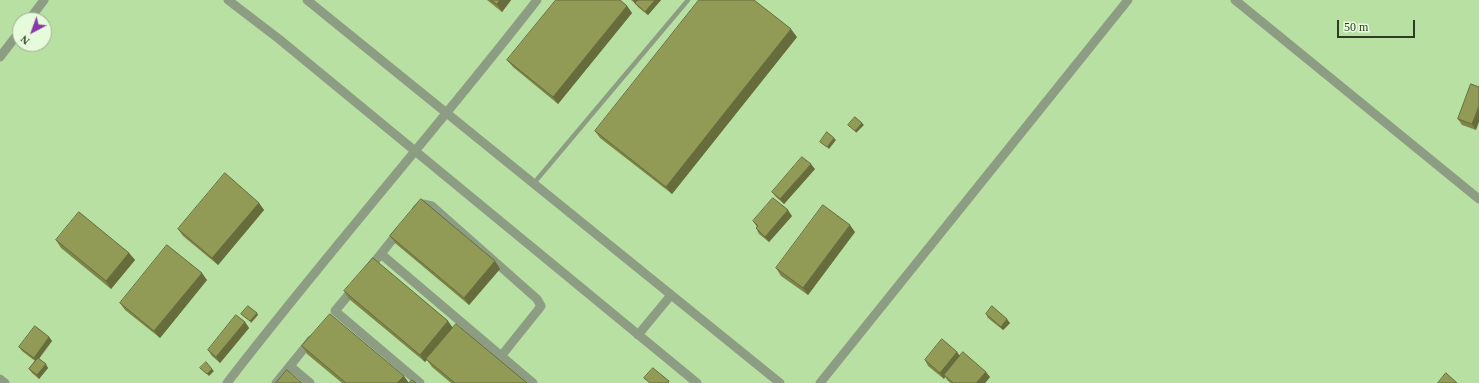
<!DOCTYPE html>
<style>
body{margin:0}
#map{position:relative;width:1479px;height:383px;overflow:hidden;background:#b8e0a2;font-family:Georgia,serif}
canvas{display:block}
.north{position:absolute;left:12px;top:12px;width:40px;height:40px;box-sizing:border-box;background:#e6fbdb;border:1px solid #9caf92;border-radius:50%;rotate:221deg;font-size:11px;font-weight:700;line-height:16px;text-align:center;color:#2d3d24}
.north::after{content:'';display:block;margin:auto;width:14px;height:18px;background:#8939a9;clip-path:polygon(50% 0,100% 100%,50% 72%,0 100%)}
.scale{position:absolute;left:1337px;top:20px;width:78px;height:18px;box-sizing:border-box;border:2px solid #2d3d24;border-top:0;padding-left:5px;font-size:12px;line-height:14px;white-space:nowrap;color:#2d3d24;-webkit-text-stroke:3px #e6fbdb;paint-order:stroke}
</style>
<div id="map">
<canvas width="1479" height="383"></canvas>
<div class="north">N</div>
<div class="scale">50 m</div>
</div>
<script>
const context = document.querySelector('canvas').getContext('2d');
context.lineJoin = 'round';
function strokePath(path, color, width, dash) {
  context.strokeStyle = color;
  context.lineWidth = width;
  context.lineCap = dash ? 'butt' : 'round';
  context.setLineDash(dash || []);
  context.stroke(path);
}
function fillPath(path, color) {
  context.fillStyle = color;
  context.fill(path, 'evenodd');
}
strokePath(new Path2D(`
 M534 183 688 0`), '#8c9d83', 4.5);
strokePath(new Path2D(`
 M228 0 279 39 697 383
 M307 0 780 383
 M1235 0 1479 199
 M29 20 44 0
 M0 57 20 31
 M417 209 423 204 432 206 537 299 541 306 538 310 502 355
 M381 254 533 383
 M368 270 400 230
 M355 287 335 311 420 383
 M638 335 671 295
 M290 366 310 383
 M0 379 5 383
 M227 383C327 253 436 130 537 0
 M276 383 311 340
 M820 383 1128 0`), '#8c9d83', 9);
fillPath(new Path2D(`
 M487 0H511L502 12Z
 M631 0H661L648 15 638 7 636 4Z
 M627 6 632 13 558 104 513 67 507 60Z
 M797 37 672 194 600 138 595 131Z
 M1471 84 1476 130 1462 125 1458 119Z
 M815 169 784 204 776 197 772 192Z
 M259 203 264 210 218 265 183 236 178 229Z
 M792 216 769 242 759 234 756 228 757 227 753 221Z
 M855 232 808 295 781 276 776 268Z
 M390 236 495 261 500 269 469 305 395 243Z
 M56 240 129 253 135 260 111 289 61 248Z
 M207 280 160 338 125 310 120 303Z
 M344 291 453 328 527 383H451L432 367 427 360 425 362 349 299Z
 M986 314 1010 323 1003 330 988 318Z
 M245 322 249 328 220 363 212 356 208 350Z
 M49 337 52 341 39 359 48 368 39 379 32 373 29 369 35 361 22 351 19 347Z
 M302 346 409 383H342L307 354Z
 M957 352 960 356 990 377 985 383H951L948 381 945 377 944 379 928 366 925 360Z`), '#7e8549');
fillPath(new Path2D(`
 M500 0H511L502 12 497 4Z
 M633 0H640L636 5Z
 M655 0H661L648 15 645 12Z
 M627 6 632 13 558 104 553 97Z
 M791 29 797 37 672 194 666 187Z
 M1479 106V122L1476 130 1472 124Z
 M862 123 864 125 856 133 855 131Z
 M834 138 836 140 829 149 827 147Z
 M811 164 815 169 784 204 780 199Z
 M259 203 264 210 218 265 212 258Z
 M788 210 792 216 769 242 765 237Z
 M850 225 855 232 808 295 803 288Z
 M129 253 135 260 111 289 106 281Z
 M495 261 500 269 469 305 464 298Z
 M202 273 207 280 160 338 154 331Z
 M257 313 258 315 251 323 250 321Z
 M1007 319 1010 323 1003 330 1001 327Z
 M448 321 453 328 425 362 420 355Z
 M245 322 249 328 220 363 216 357Z
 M49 337 52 341 36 362 34 358Z
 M957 352 961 358 944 375 945 377 944 379 940 373Z
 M46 364 48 368 39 379 37 375Z
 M212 369 214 371 209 376 207 374Z
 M986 372 990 377 985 383H976Z
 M404 376 409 383H397Z`), '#666c3c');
const building = new Path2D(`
 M491 0H500L497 4Z
 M556 0H620L627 6 553 97 507 60Z
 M638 0H655L645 12 635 3Z
 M699 0H754L791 29 666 187 595 131Z
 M1471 84 1479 87V106L1472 124 1458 119Z
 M855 117 862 123 855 131 848 125Z
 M827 132 834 138 827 147 820 142Z
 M802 157 811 164 780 199 772 192Z
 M225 173 259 203 212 258 178 229Z
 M773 198 788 210 765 237 756 228 758 226 753 221Z
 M421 199 495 261 464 298 390 236Z
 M823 205 850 225 803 288 776 268Z
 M79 212 129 253 106 281 56 240Z
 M167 245 202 273 154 331 120 303Z
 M373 258 448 321 420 355 344 291Z
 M248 306 257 313 250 321 241 314Z
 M992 306 1007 319 1001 327 986 314Z
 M330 314 404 376 397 383H346L302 346Z
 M236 315 245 322 216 357 208 350Z
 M456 324 527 383H455L426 359Z
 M35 326 49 337 34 358 19 347Z
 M942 339 957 352 940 373 925 360Z
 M963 352 986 372 976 383H953L944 375Z
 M38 358 46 364 37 375 29 369Z
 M206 362 212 369 207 374 200 368Z
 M653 368 669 381 668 383H650L644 378Z
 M287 370 302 383H276Z
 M1446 373 1457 383H1438Z
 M412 380 416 383H409Z`);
fillPath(building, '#929b55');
strokePath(building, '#666c3c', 1);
</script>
